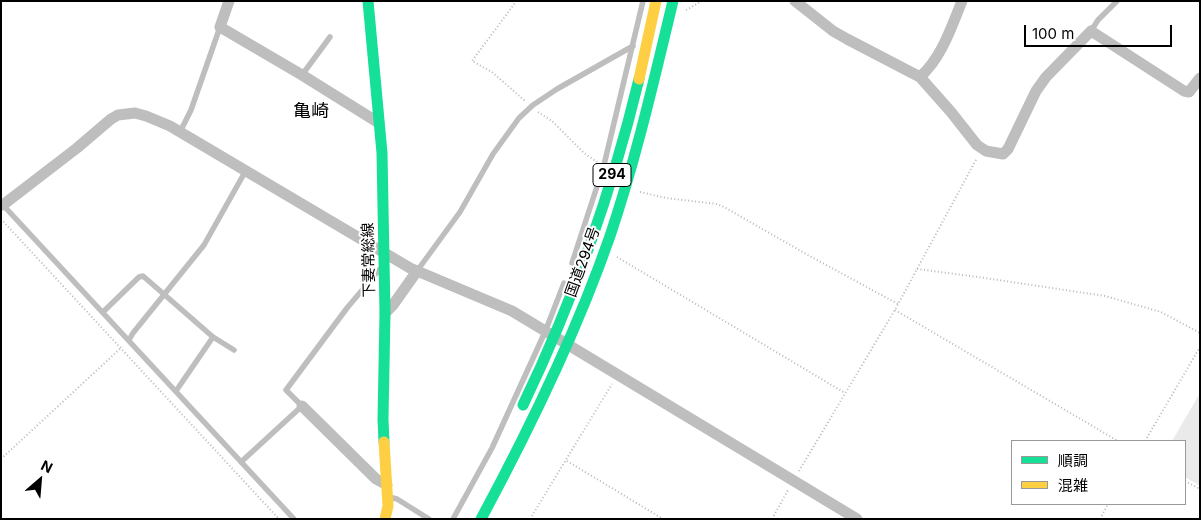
<!DOCTYPE html>
<meta charset="utf-8">
<style>
body{margin:0}
#map{position:relative;width:1201px;height:520px;overflow:hidden;background:#fff;font-family:Inter,"Noto Sans JP",sans-serif}
canvas{display:block}
.frame{position:absolute;inset:0;border:2px solid #000;pointer-events:none}
.legend{position:absolute;left:1011px;top:440px;width:175px;height:65px;box-sizing:border-box;background:#fff;border:1px solid #999;margin:0;padding:6px 9px;list-style:none;font-size:15px;color:#000}
.legend li{display:flex;align-items:center;gap:10px;height:25px}
.legend b{width:25px;border:1px solid #999}
.north{position:absolute;left:15px;top:455px;width:50px;height:50px;-webkit-text-stroke:4px #fff;paint-order:stroke;rotate:27deg;font-size:14px;font-weight:700;line-height:20px;text-align:center;color:#000}
.north::after{content:'';display:block;margin:auto;width:18px;height:22px;background:#000;clip-path:polygon(50% 0,100% 100%,50% 72%,0 100%)}
.scale{position:absolute;left:1024px;top:25px;width:148px;height:22px;box-sizing:border-box;border:2px solid #000;border-top:0;padding-left:6px;font-size:15px;line-height:18px;white-space:nowrap;color:#000;-webkit-text-stroke:4px #fff;paint-order:stroke}
</style>
<div id="map">
<canvas width="1201" height="520"></canvas>
<div class="frame"></div>
<ul class="legend">
<li><b style="height:6px;background:#16e098"></b>順調</li>
<li><b style="height:6px;background:#ffcf43"></b>混雑</li>
</ul>
<div class="north">N</div>
<div class="scale">100 m</div>
</div>
<script>
const context = document.querySelector('canvas').getContext('2d');
context.lineJoin = 'round';
function fillPath(path, color) {
  context.fillStyle = color;
  context.fill(path, 'evenodd');
}
function strokePath(path, color, width, dash) {
  context.strokeStyle = color;
  context.lineWidth = width;
  context.lineCap = dash ? 'butt' : 'round';
  context.setLineDash(dash || []);
  context.stroke(path);
}
function label(font, color, halo, rows, align = 'center') {
  context.font = font + ' Inter,"Noto Sans JP",sans-serif';
  context.lineWidth = 4;
  context.setLineDash([]);
  context.textBaseline = 'middle';
  context.strokeStyle = halo;
  context.fillStyle = color;
  for (const [text, x, y, turn = 0] of rows) {
    context.save();
    context.translate(x, y);
    context.rotate((+turn || 0) * Math.PI / 180);
    context.textAlign = isNaN(turn) ? turn : align;
    if (halo) context.strokeText(text, 0, 0);
    context.fillText(text, 0, 0);
    context.restore();
  }
}
fillPath(new Path2D(`
 M1200 393V486L1185 477V441H1172Z`), '#eaeaea');
strokePath(new Path2D(`
 M513 1 515 3 472 61 492 72 525 101
 M686 10 702 1
 M538 112 552 121 584 153 597 162
 M640 192 666 198 717 204 724 207 806 254 898 304
 M1 219 279 519
 M617 257 845 393
 M917 269 978 277 1105 296 1161 312 1200 333
 M895 310 1118 441
 M1145 441 1200 347
 M1 459 122 347
 M567 461 663 519
 M799 471 896 308 977 158
 M1185 481 1200 489
 M530 519 612 384
 M772 519 788 490
 M1100 519 1108 504`), '#b8b8b8', 2, [1, 2.5]);
strokePath(new Path2D(`
 M1091 31 1098 20 1117 1
 M302 75 330 37
 M180 132 191 110 220 27
 M3 205 294 519
 M572 263 604 165 643 1
 M417 271 460 212 493 154 519 118 533 105 557 89 633 46
 M103 312 139 277 143 276 213 337 234 350
 M129 340 133 333 204 245 245 172
 M176 391 213 337
 M241 462 302 406 286 390 347 308 380 269
 M389 497 397 499 429 519
 M453 519 492 448 545 332 564 283`), '#bebebe', 5.5);
strokePath(new Path2D(`
 M229 1 220 27 302 75 379 123
 M795 1 833 31 847 39 920 77C942 57 951 28 962 1
 M920 77 951 112 977 145 986 151 1003 154 1008 149 1036 91 1046 77 1091 31 1184 91 1189 92 1200 78
 M3 205 77 148 111 119 118 115 135 113 146 116 170 126 410 268 512 311 857 519
 M385 313 393 305 417 271
 M302 406 376 479 387 485`), '#bebebe', 11);
strokePath(new Path2D(`
 M368 1 382 153 385 313 383 419 384 442
 M523 405C573 301 612 191 639 79
 M481 519C530 428 576 334 610 236 636 159 654 80 673 1`), '#16e098', 11);
strokePath(new Path2D(`
 M639 79 656 1
 M384 442 388 506 385 519`), '#ffcf43', 11);
for (const [x, y, w] of [
 [612,175,38]
]) {
  const box = new Path2D();
  box.roundRect(x - w / 2, y - 11.5, w, 23, 4);
  context.fillStyle = '#fff';
  context.fill(box);
  strokePath(box, '#000', 1);
}
label('bold 14px', '#000', null, [
 ["294",612,175]
]);
label('15px', '#000', '#fff', [
 ["下妻常総線",369,260,-91],
 ["国道294号",583,262,-70]
]);
label('18px', '#000', '#fff', [
 ["亀崎",311,112]
]);
</script>
